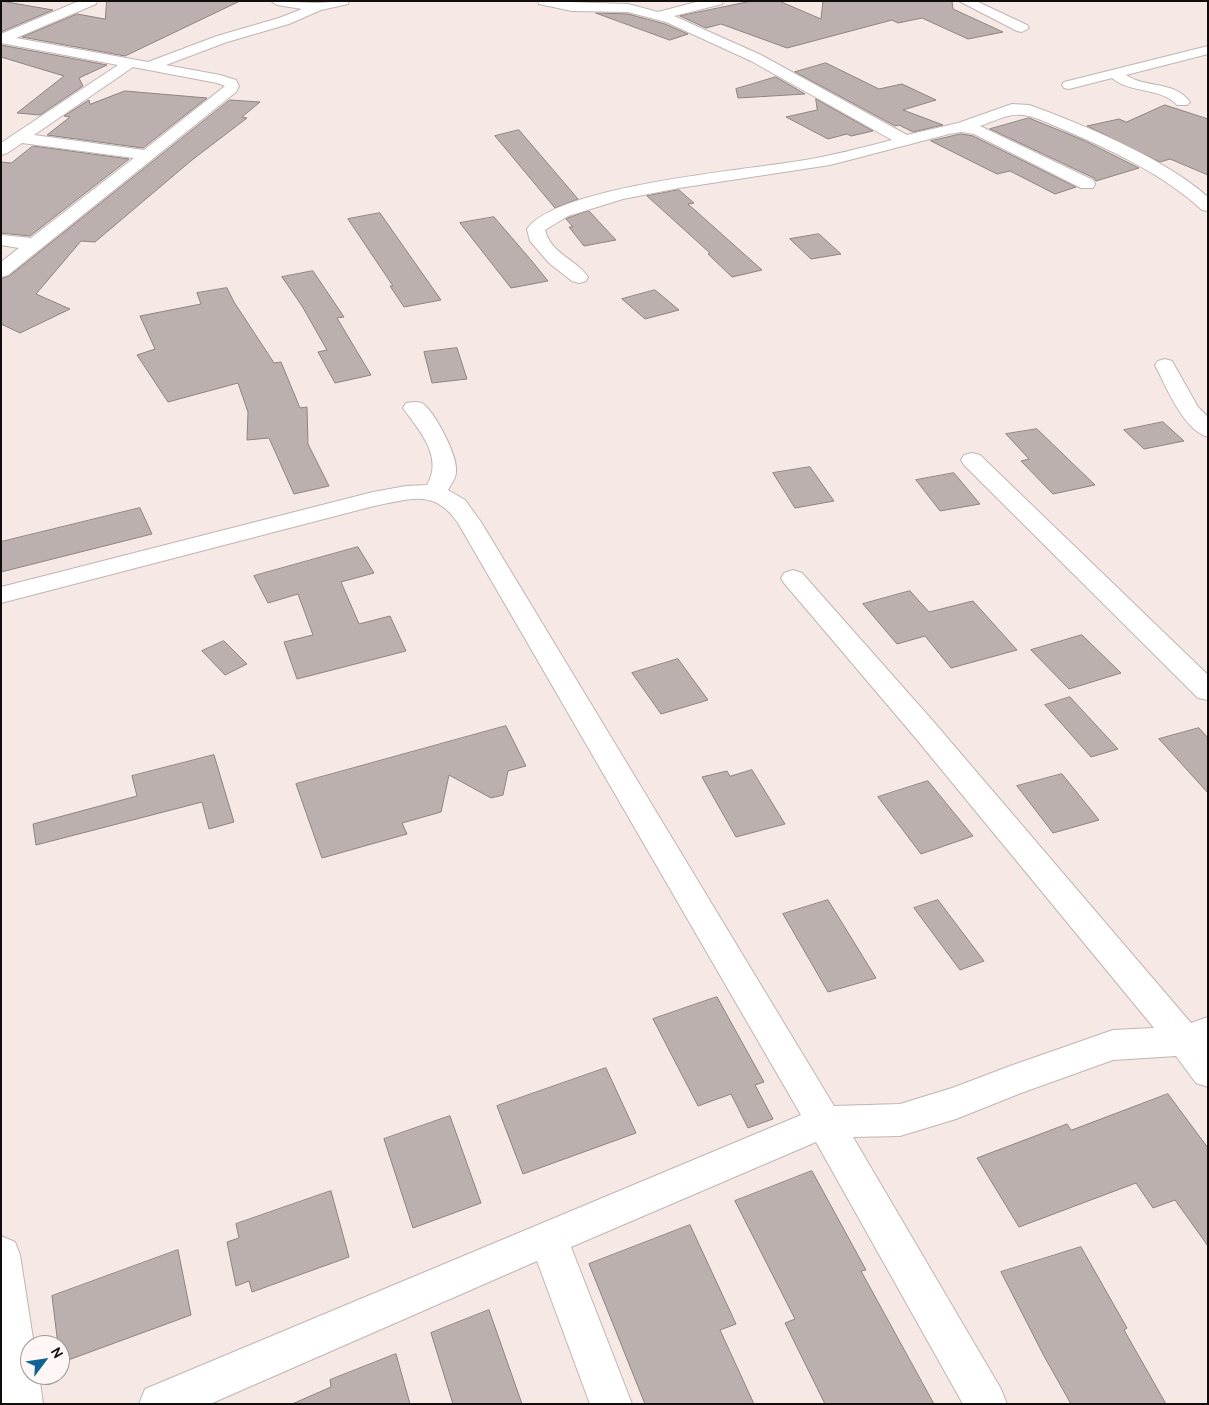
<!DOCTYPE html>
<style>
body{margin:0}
#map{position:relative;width:1209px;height:1405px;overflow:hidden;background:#f5e8e5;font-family:Cabin,sans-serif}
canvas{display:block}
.frame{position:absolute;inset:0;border:2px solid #110d0c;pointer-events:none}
.north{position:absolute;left:20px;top:1335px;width:50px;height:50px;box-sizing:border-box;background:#fef7f5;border:1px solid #9f9998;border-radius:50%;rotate:59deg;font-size:14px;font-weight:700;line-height:20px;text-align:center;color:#110d0c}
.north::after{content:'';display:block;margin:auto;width:18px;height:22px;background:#106395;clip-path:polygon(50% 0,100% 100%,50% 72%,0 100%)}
</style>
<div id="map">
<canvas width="1209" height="1405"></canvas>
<div class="frame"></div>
<div class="north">N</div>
</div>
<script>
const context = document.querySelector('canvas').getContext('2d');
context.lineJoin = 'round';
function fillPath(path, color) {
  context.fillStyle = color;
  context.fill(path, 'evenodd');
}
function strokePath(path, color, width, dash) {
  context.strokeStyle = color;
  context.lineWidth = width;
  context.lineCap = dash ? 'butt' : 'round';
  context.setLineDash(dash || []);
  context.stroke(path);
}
const building = new Path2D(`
 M1 1 53 10 1 32Z
 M107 1H240L125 56 22 37 77 14 105 19Z
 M752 1H779L821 19 823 1H952L953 9 1003 32 968 39 922 18 898 23 892 20 787 48 721 24 706 28 680 16Z
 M596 13 628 14 665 24 688 34 670 40Z
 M1 45 107 65 79 78 83 86 40 115 17 113 64 76 1 57Z
 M826 63 879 89 902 84 936 100 903 110 943 125 913 132 899 125 895 126 795 72Z
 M776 77 805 94 738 98 736 89Z
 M125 91 207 98 143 148 47 135 70 117 64 116 89 100 90 104Z
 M816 99 873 131 851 136 847 134 828 139 786 117 817 110Z
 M230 100 260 102 242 117 247 118 192 160 95 242 81 241 36 294 70 309 20 333 1 324V279L9 276Z
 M1165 105 1208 119V175L1170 159 1160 162 1087 126 1119 119 1126 122Z
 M1029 118 1083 140 1139 168 1096 181 1094 178 990 129Z
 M519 130 578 199 555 208 495 136Z
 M961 134 973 136 1076 187 1055 194 1010 171 997 174 931 141Z
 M33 146 129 159 30 236 1 233V162L11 163Z
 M679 190 694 203 688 204 762 270 732 277 708 254 710 253 647 196Z
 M589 211 616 240 584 246 569 227H573L566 219Z
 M380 213 408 253 441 300 404 307 390 286H393L348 219Z
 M494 217 531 260 548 281 511 288 460 223Z
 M819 234 841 254 811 259 790 239Z
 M313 271 344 317 337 318 371 375 335 383 318 352 327 350 302 306 282 277Z
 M227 288 234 302 274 363 281 362 300 408 307 407 308 444 329 486 294 494 269 438 247 440 248 412 238 383 168 402 137 355 155 349 140 316 201 304 197 293Z
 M655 290 679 310 645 319 622 299Z
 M457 348 467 379 432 383 424 352Z
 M1163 422 1184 441 1144 449 1124 430Z
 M1037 429 1095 485 1053 494 1021 461 1029 459 1006 434Z
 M810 467 834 501 795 508 773 473Z
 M954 473 980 504 940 511 916 480Z
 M140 508 152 534 1 572V542Z
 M358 547 374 573 341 582 359 624 390 616 406 651 297 679 284 642 313 635 298 594 268 603 254 576Z
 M910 591 929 612 973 601 1017 650 951 668 925 636 897 644 863 604Z
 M1082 635 1121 673 1069 689 1031 650Z
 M224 641 247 664 225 675 202 651Z
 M678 659 708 700 661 714 632 673Z
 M1070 697 1118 749 1091 757 1045 705Z
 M506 726 526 766 508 771 503 795 491 798 449 775 441 812 402 823 407 834 322 858 296 784Z
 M1199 728 1208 738V793L1159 739Z
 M214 755 234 822 209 829 202 802 36 845 33 824 137 796 132 776Z
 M752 770 785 824 736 837 702 777 727 771 730 776Z
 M1062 774 1099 820 1053 833 1017 786Z
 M928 781 973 836 921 854 878 797Z
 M828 900 876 978 828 992 783 914Z
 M938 900 984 961 960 970 914 908Z
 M717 997 764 1082 755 1085 773 1119 748 1128 731 1094 698 1106 653 1019Z
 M606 1068 636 1133 523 1174 497 1106Z
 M1168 1094 1208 1148V1246L1175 1200 1153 1208 1136 1183 1019 1227 977 1158 1067 1124 1071 1130Z
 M450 1116 481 1203 413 1228 384 1139Z
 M812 1171 866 1270 861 1271 934 1404H825L785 1323 795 1319 735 1201Z
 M331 1191 349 1257 252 1292 249 1281 236 1286 227 1242 239 1238 236 1224Z
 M690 1225 736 1324 720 1330 754 1404H645L589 1264Z
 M1081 1247 1127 1328 1124 1330 1166 1404H1071L1044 1356 1001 1272Z
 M178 1250 191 1315 60 1363V1345H58L52 1296Z
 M489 1310 522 1404H453L431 1333Z
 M396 1354 410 1404H292L331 1387 330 1380Z`);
fillPath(building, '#bcb0ae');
strokePath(building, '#8e8380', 1);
const street = new Path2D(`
 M79 1H97L96 4 16 38 148 62 217 36 279 18 302 9 277 5 271 1 317 3 349 1 348 4 321 10 289 24 227 42 166 65 220 75 236 80 239 86 236 92 8 275 1 277V262L19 248 1 245V235L31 238 134 158 22 143 7 153 1 155V143L118 65 1 43V34ZM133 67 217 83 225 86 144 150 34 135Z
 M538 1 628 4 658 12 700 1H723L722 4 674 16 761 55 907 135 958 123 1012 104 1029 105 1043 110C1095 130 1166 160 1208 197V211L1202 210C1156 168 1097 144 1041 120 1014 109 1005 117 980 126L1093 180 1095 184 1093 188H1081L974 134 961 132 949 134 830 165 679 188 623 199 568 216 545 230C551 254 576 259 588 277L586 281 579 283 572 281 549 263 530 241 527 229C557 186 745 170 799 161 831 156 861 148 892 140L751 61 666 22 628 12 572 11 539 4Z
 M959 1H976L1027 25 1029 28 1022 32 1017 31Z
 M1208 46V54L1126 75C1146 89 1174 80 1190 102L1187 105H1177C1161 87 1131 94 1112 78L1069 89 1064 88 1062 85 1064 82Z
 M1165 359 1172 361 1198 407 1208 417V437C1183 430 1166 386 1155 365L1158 361Z
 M414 402C417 402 419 402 422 403 435 412 458 456 456 472 456 478 451 484 448 490L465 500 481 522 834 1106 900 1104 952 1088 1010 1066 1113 1030 1154 1028 913 735 784 583 781 578 784 573 793 570 802 573 933 721 1191 1023 1208 1017V1087L1196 1083 1176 1056 1113 1060 1021 1093 956 1119 900 1136 853 1137 1001 1389 1007 1404H963L816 1142 571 1247 632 1404H590L537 1261 210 1404H139L145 1389 801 1115 458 523C434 488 410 499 374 506L1 603V587L373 492 406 486 427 485C444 457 419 430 403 408L406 403Z
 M972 453 980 455 1208 675V700L1198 698 964 465 961 460 964 455Z
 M1 1236 15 1242 20 1255 34 1345H30V1375H39L43 1404H1Z`);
strokePath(street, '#c1b5b3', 2);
fillPath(street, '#fff');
</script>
